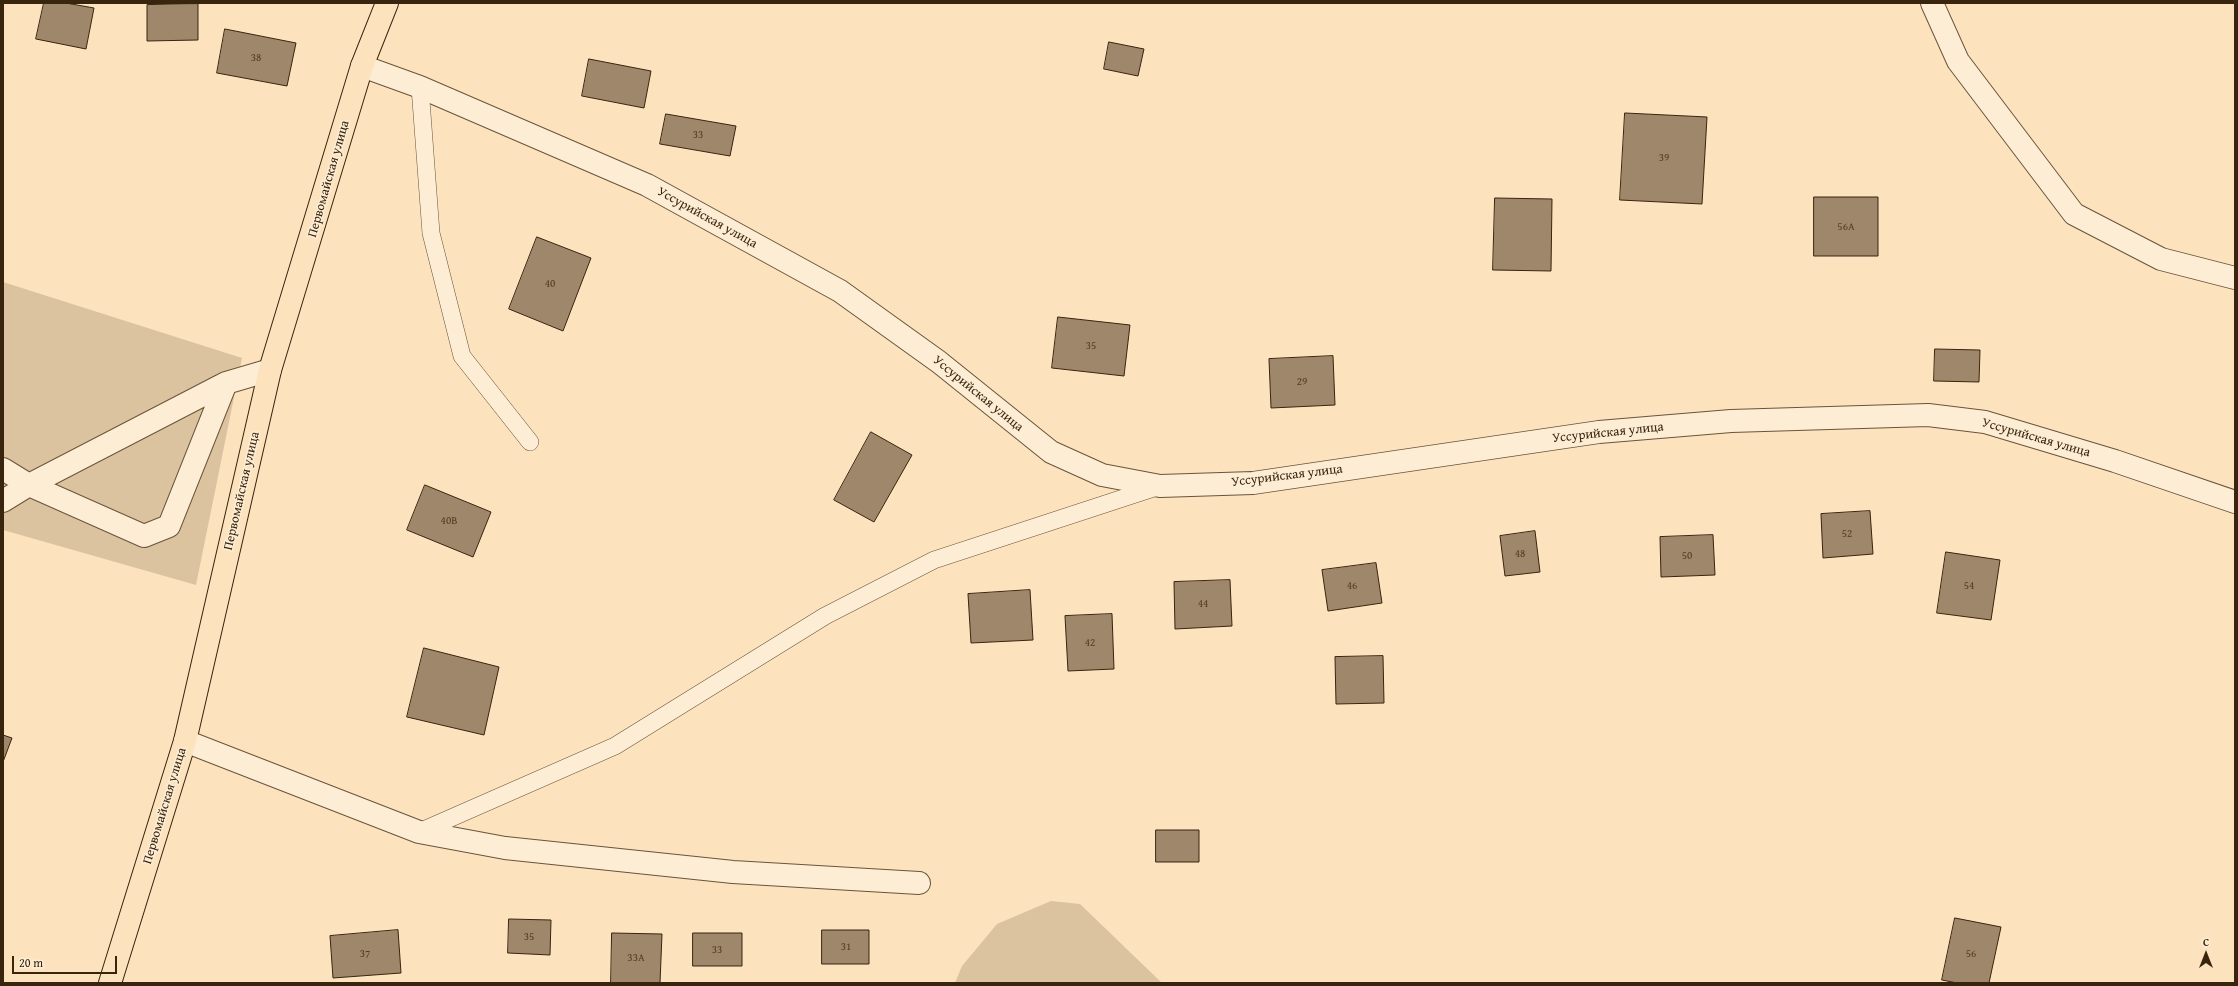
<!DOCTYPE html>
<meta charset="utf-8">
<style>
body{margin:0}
#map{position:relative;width:2238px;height:986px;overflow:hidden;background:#fce3be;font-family:"Gentium Book Plus",serif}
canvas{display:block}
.frame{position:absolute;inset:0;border:4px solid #39240e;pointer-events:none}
.north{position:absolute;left:2186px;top:934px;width:40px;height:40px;-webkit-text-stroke:3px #fdedd5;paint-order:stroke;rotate:0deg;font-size:11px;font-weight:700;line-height:16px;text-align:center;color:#39240e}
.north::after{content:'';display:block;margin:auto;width:14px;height:18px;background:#39240e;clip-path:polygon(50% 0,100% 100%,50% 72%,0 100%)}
.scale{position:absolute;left:12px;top:956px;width:105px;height:18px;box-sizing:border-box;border:2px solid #39240e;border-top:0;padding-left:5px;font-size:12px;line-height:14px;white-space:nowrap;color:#39240e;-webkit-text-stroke:3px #fdedd5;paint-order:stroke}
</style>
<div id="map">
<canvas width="2238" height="986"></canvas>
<div class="frame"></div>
<div class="north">С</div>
<div class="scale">20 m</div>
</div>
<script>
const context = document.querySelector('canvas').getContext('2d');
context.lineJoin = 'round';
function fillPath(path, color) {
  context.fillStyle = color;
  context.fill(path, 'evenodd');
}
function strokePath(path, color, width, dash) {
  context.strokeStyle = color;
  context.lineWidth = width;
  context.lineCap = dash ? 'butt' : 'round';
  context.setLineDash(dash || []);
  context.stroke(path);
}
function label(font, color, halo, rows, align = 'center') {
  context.font = font + ' "Gentium Book Plus",serif';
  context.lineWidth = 3;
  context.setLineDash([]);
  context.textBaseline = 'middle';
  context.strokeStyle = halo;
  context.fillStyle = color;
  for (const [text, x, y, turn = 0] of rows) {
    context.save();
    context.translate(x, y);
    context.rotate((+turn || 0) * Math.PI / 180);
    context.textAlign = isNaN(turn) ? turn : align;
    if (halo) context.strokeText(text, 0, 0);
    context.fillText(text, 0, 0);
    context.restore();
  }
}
fillPath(new Path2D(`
 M3 282 242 358 196 585 3 530Z
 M1051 901 1080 904 1162 983H955L962 966 997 924Z`), '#dbc3a0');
const building = new Path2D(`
 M44 3H66L94 8 86 49 36 39Z
 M198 4V40L147 41V5Z
 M225 29 296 43 287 86 217 73Z
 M1109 42 1144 49 1138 76 1104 69Z
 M589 59 651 71 644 108 582 96Z
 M1625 113 1707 117 1702 204 1620 200Z
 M666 114 736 126 730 156 660 144Z
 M1814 197H1878V256H1814Z
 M1495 198 1552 199 1551 271 1493 270Z
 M537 237 591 258 563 331 509 309Z
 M1058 317 1130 325 1124 376 1052 368Z
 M1935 349 1980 350 1979 382 1934 381Z
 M1333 356 1335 405 1271 408 1269 359Z
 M871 432 912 455 874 522 834 500Z
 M425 485 491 512 473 557 407 530Z
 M1870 511 1873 554 1823 558 1821 514Z
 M1535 531 1540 572 1505 576 1500 536Z
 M1713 535 1715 575 1661 577 1660 537Z
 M1946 552 2000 560 1991 620 1937 613Z
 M1376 563 1382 603 1328 611 1322 570Z
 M1230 580 1232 626 1175 629 1174 582Z
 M1030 590 1033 640 971 643 968 594Z
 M1112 614 1114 669 1068 671 1065 616Z
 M424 648 499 667 484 735 407 717Z
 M1383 656 1384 703 1336 704 1335 657Z
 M3 735 12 738 3 762Z
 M1156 830H1199V862H1156Z
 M1955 918 2001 927 1989 983H1957L1942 980Z
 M509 919 551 920 550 955 508 953Z
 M398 930 401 973 333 978 330 936Z
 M822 930H869V964H822Z
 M612 933 662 934 660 983H611Z
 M693 933H742V966H693Z`);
fillPath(building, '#9e876a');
strokePath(building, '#39240e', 1);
const service = new Path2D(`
 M420 87 431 233 462 356 530 442
 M419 832 615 746 825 616 934 560 1160 486`);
const minor = new Path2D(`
 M1932 3 1958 61 2074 214 2161 259 2235 278
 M362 66 420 87 647 185 840 291 939 362 1051 452 1102 475 1160 486 1253 483 1599 432 1731 421 1928 415 1985 422 2115 461 2235 502
 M3 469 29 485 144 536 169 526 226 383
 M3 501 29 485 226 383 270 370
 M185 741 419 832 505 848 733 872 919 883`);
const primary = new Path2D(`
 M110 983 185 741 270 370 362 66 387 3`);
strokePath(service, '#6a543a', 18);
strokePath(minor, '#6a543a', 24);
strokePath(primary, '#39240e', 24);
strokePath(service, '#fdedd5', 17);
strokePath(minor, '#fdedd5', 22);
strokePath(primary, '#fce3be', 22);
label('11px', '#523d25', null, [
 ["38",256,58],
 ["33",698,135],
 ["39",1664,158],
 ["56А",1846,227],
 ["40",550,284],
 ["35",1091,346],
 ["29",1302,382],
 ["40В",449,521],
 ["52",1847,534],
 ["48",1520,554],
 ["50",1687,556],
 ["46",1352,586],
 ["54",1969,586],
 ["44",1203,604],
 ["42",1090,643],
 ["35",529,937],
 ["31",846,947],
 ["33",717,950],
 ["37",365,954],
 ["56",1971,954],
 ["33А",636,958]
]);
label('13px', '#39240e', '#fdedd5', [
 ["Первомайская улица",329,179,-74],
 ["Уссурийская улица",707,218,29],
 ["Уссурийская улица",978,394,39],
 ["Уссурийская улица",1608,433,-6],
 ["Уссурийская улица",2036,438,16],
 ["Уссурийская улица",1287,476,-7],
 ["Первомайская улица",242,491,-77],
 ["Первомайская улица",165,806,-73]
]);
</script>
